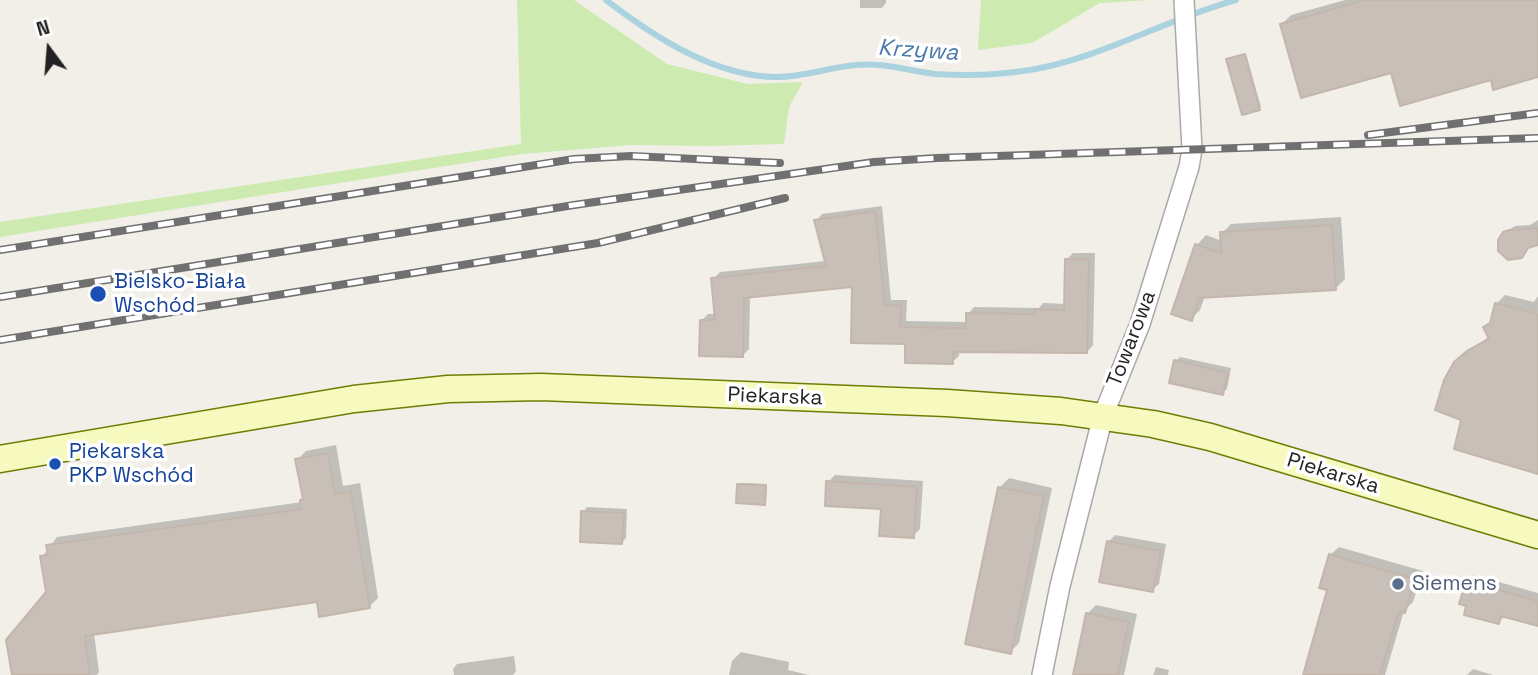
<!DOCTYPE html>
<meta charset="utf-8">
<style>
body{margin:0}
#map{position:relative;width:1538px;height:675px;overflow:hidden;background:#f2efe9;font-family:"Space Grotesk",sans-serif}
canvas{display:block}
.north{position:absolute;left:14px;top:14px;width:70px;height:70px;-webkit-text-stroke:5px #fff;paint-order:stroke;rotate:344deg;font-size:19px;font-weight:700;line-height:28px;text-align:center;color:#222}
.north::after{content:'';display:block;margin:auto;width:24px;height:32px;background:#222;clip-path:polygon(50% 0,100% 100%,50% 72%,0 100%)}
</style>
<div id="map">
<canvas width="1538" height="675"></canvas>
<div class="north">N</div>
</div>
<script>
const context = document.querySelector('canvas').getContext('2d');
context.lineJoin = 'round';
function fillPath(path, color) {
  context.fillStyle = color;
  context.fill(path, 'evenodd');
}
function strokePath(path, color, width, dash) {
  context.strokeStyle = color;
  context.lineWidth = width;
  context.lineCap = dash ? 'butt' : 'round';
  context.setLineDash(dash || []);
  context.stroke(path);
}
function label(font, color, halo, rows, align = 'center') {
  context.font = font + ' "Space Grotesk",sans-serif';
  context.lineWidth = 7;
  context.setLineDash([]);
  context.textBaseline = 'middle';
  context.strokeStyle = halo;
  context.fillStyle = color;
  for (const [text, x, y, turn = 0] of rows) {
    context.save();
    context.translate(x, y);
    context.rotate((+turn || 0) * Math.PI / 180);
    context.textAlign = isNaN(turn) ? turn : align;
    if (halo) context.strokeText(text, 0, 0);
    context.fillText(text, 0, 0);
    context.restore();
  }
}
fillPath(new Path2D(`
 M517 0H574L667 64 748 84 803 82 789 107 784 144 710 146 631 145 522 154 0 237V222L521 144Z
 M981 0H1151L1100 3 1032 43 978 50Z`), '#cdebb0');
fillPath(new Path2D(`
 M860 0H886V3L882 8H860Z
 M1345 0H1538V75L1392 71 1282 24 1291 15Z
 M1246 54 1261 107 1259 109 1230 58Z
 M882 206 891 300H907L906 321 968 322V314L974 307 1039 308 1043 303 1066 304 1067 259 1073 253H1095L1093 345 1087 352 959 350V356L952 362 907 342 854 285 750 296 749 349 742 356 701 321 708 314H717L713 279 720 272 826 261 816 221 822 214Z
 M1341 217 1345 279 1336 288 1205 296 1200 310 1191 319 1173 313 1197 245 1206 235 1222 241V233L1231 224Z
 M1538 220V243L1507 231 1515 226 1530 225Z
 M1505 295 1534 302 1538 296V472L1463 419 1465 353 1490 336 1485 327 1492 321 1496 304Z
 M1180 357 1231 368 1227 389 1222 393 1176 361Z
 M336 445 343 486 360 483 378 598 369 607 318 600 94 633 99 672 97 675H14L47 593 42 557 57 537 302 502 304 498 297 460 306 451Z
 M835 475 923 481 920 529 913 536 883 508 828 482Z
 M1009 478 1052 488 1019 643 1010 652 1000 487Z
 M741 483 767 484 766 501 764 503 739 484Z
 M587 507 627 509 626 538 622 542 583 512Z
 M1115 535 1166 544 1159 584 1152 590 1108 542Z
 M1339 547 1423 571 1413 602 1404 611 1385 675H1304L1330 589V555Z
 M1474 575 1538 593V624L1506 615 1498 623 1467 582Z
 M1096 605 1137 614 1124 675H1074L1087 614Z
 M741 652 789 662 788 670 809 675H729L732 661Z
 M514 656 516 671 513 675H454L453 669 457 664Z
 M1156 667 1169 670 1168 675H1153Z
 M1473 669 1493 675H1467Z`), '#0003');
strokePath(new Path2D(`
 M606 0C653 36 715 77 777 77 804 77 830 67 856 65 883 62 908 71 935 74 966 76 999 75 1030 70 1102 58 1166 19 1236 0`), '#aad3df', 6);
const building = new Path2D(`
 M1365 0H1538V77L1493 90 1491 80 1400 106 1391 73 1301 98 1280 24Z
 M1245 54 1260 110 1242 115 1226 59Z
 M875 211 885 305 901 306 900 327 966 328V313L1035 314V309L1064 310 1065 259H1089L1087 353 953 352V364L905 363V344L851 343 852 287 744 298 743 357 699 356 700 320H715L711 278 826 266 814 220Z
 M1332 225 1336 290 1199 298 1192 321 1171 314 1195 244 1221 253 1220 232Z
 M1538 228V245L1528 248 1522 258 1508 260 1498 251V240L1503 232 1509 230Z
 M1495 303 1538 314V474L1454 449 1461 420 1435 410 1444 380 1454 362 1467 351 1489 339 1483 327 1490 323Z
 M1174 360 1228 373 1223 395 1169 383Z
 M328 453 335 494 351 491 370 608 319 617 317 602 85 636 90 675H12L6 640 46 592 40 556 48 555 46 545 301 509 300 500 303 499 295 459Z
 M826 481 917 487 914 538 879 536 881 509 825 506Z
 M737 484 766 485 765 505 736 503Z
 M998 487 1044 496 1011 654 965 644Z
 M581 511 624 513 622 544 580 542Z
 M1107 541 1161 551 1153 592 1099 582Z
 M1329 554 1415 579 1405 613 1399 611 1380 675H1303L1327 590 1319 588Z
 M1466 581 1538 601V626L1501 616 1499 624 1464 615 1466 606 1459 604Z
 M1086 613 1129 622 1118 675H1073Z`);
fillPath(building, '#c7bfb8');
strokePath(building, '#c4b6ab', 2);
const street = new Path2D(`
 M1042 675 1060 586 1103 416 1140 324 1189 167 1192 149 1184 0`);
const secondary = new Path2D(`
 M0 459 354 399 448 389 541 387 947 403 1061 411 1153 424 1210 437 1538 535`);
strokePath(street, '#a9a9a9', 22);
strokePath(secondary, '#707d05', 29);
strokePath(street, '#fff', 19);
strokePath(secondary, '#f7fabf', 26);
const rail = new Path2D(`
 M1368 135 1538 113
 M0 250 574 159 631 156 780 163
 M0 297 574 205 874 162 937 158 1538 138
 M0 340 598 243 785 198`);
strokePath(rail, '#707070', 8);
strokePath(rail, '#fff', 5, [16]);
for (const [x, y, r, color] of [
 [98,294,9,"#1a4fb4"],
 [55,464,7,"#1a4fb4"],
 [1398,584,7,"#5c6f8a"]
]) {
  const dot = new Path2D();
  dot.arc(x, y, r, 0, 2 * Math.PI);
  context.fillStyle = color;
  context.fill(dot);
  strokePath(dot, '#fff', 2.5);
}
label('21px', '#164399', '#fff', [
 ["Bielsko-Biała",114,282],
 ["Wschód",114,306],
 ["Piekarska",69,452],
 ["PKP Wschód",69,476]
], 'left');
label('21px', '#222', '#fff', [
 ["Towarowa",1132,339,-69],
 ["Piekarska",775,397,2],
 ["Piekarska",1333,474,17]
]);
label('21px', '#4e5e75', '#fff', [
 ["Siemens",1412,584]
], 'left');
label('italic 23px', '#4a7aab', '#fff', [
 ["Krzywa",918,51,4]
]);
</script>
